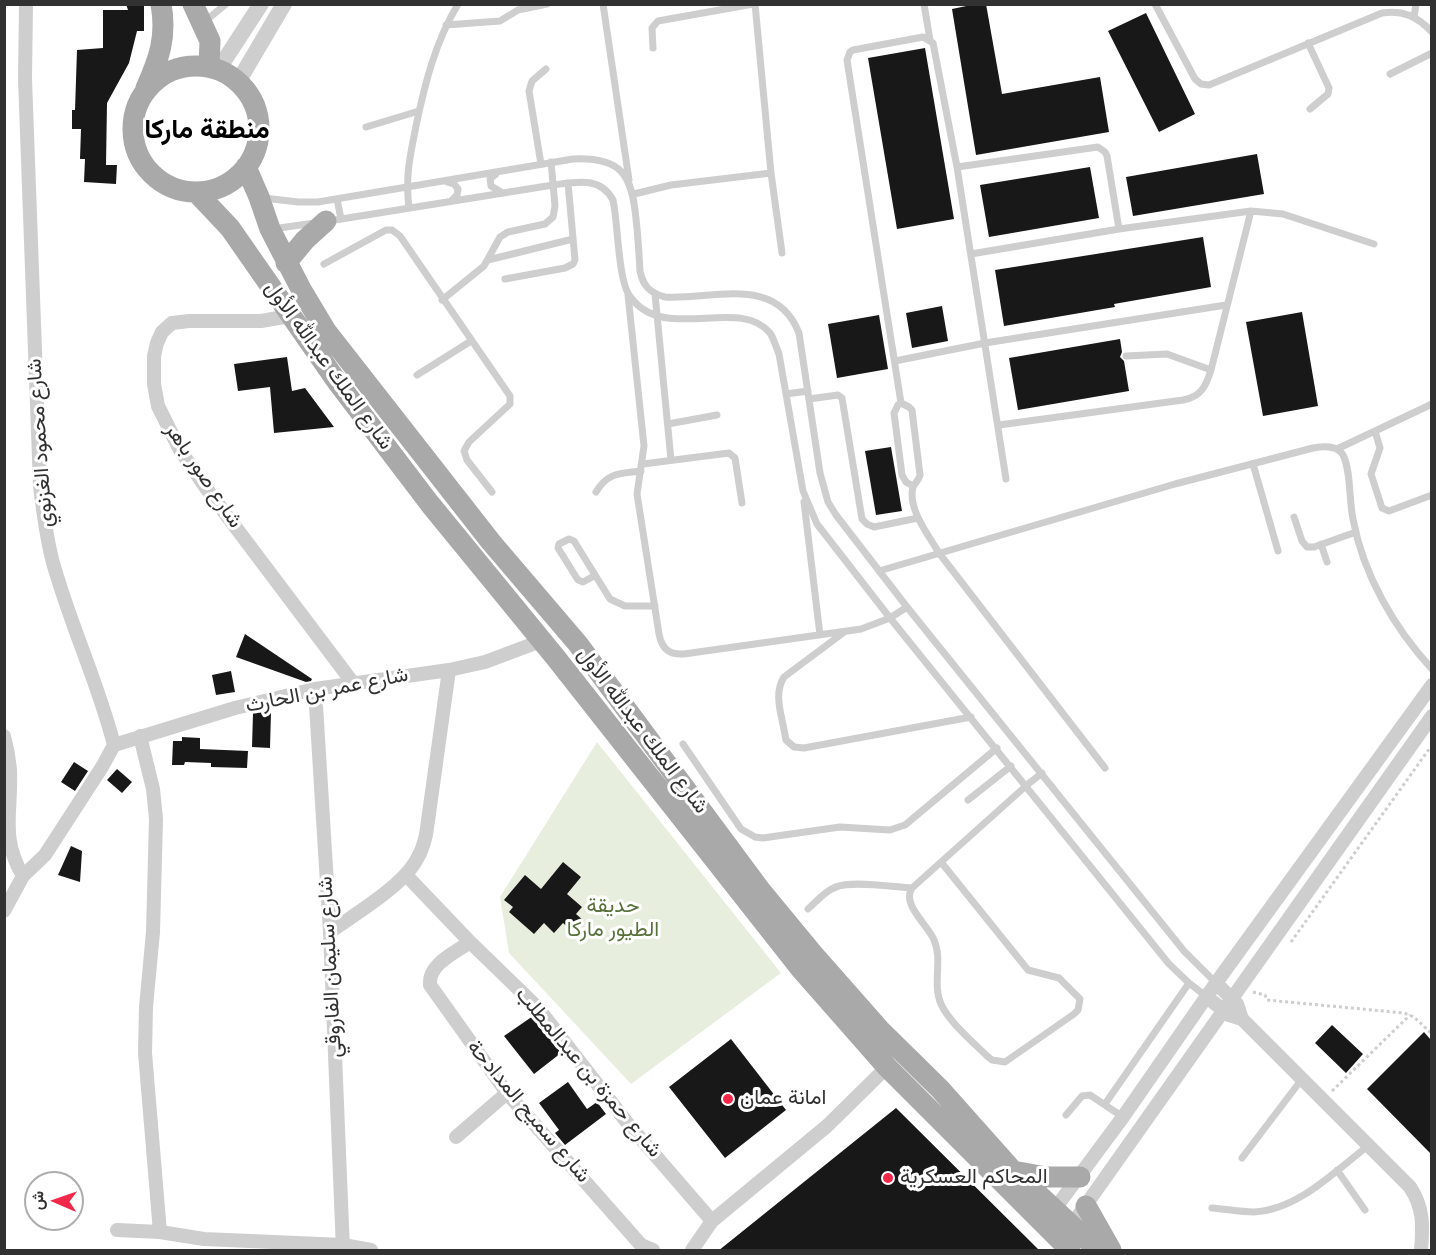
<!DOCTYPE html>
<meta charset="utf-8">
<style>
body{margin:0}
#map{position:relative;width:1436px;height:1255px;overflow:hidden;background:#fff;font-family:Roboto,Vazirmatn,sans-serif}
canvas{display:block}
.frame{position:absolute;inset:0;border:6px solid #313131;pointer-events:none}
.north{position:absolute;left:24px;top:1171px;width:60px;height:60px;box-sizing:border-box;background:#fff;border:2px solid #adadad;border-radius:50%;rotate:272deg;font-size:16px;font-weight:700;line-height:24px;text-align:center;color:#313131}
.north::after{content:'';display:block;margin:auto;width:21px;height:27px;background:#f32749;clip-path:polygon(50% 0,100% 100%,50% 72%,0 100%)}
</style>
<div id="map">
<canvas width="1436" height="1255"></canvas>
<div class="frame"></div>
<div class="north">ش</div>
</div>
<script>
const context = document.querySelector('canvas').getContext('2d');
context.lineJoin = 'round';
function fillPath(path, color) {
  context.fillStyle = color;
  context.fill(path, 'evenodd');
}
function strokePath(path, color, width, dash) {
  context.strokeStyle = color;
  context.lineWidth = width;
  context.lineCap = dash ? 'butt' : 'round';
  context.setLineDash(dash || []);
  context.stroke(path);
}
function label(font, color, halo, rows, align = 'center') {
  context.font = font + ' Roboto,Vazirmatn,sans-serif';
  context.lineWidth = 6;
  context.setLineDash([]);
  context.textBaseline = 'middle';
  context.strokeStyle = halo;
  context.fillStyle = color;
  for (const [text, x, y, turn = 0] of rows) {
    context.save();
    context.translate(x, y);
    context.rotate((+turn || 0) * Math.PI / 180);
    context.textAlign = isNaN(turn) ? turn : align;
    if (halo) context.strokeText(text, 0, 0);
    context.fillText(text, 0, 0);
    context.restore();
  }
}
fillPath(new Path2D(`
 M597 742 781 973 631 1084 509 953 500 897Z`), '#e8eede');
fillPath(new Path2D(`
 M126 4H144V31H137L129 63 107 103 106 165H117L116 184 84 182 85 159H80L81 129H72V110H75L77 50 103 48V10H128Z
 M976 4H986L1002 94 1100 77 1109 132 976 155 952 9Z
 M1146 13 1195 114 1159 132 1108 31Z
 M925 48 954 219 897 229 868 58Z
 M1257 154 1264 194 1133 216 1126 177Z
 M1090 167 1099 218 989 237 980 185Z
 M1203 237 1211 287 1114 304 1115 307 1004 326 995 270Z
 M942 306 948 341 912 348 906 313Z
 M1302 312 1318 406 1263 416 1246 322Z
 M879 315 888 369 837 378 828 324Z
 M1120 339 1122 352 1120 357 1124 361 1129 391 1018 410 1009 358Z
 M287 357 292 391 305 388 334 427 274 433 270 387 238 391 234 364Z
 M891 447 902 511 876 515 865 451Z
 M245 634 312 679 311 681 306 682 236 657Z
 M231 671 235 692 216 695 212 675Z
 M261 711 271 712 270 748 252 747 253 713Z
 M182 737 200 738V749L248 751 247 768 211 767V763L185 762 184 765H172L173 741H182Z
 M74 762 88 771 75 791 61 782Z
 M117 769 132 782 122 793 107 780Z
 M71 846 82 851 80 882 58 875Z
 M563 862 581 877 567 894 582 907 576 914 584 921 574 933 563 923 554 933 544 923 534 934 509 912 513 907 504 900 525 875 541 889Z
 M533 1016 561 1053 534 1074 504 1036Z
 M1332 1025 1363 1054 1346 1073 1315 1043Z
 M1424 1032 1431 1040V1154L1367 1089Z
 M731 1039 786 1110 725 1158 669 1087Z
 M568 1082 587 1109 597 1102 606 1114 565 1145 555 1133 559 1130 539 1103Z
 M896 1108 1040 1251H718Z`), '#181818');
strokePath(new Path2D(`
 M1291 942 1432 745
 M1253 992 1265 995 1267 1000 1404 1013 1414 1017 1432 1034
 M1332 1091 1410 1015`), '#cecece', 3, [3, 3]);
strokePath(new Path2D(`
 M603 4 629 180
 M755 4 771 173 782 253
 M924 4 930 40
 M1155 4 1195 79 1201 84 1209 85 1382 13C1403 10 1417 16 1432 32
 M1414 17 1416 4
 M204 22 226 4
 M446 25 500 21 518 10 547 4
 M1308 43 1329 88 1328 94 1310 109
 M653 48 652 28 658 21 753 4
 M1390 74 1432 53
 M366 127 419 111
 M541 164 529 91 532 81 546 69
 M957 167 1098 147 1105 152 1107 156 1119 229
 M496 174 490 179 491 186 501 192
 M447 182 454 184 458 189 457 195 452 200
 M634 194 671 185 771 173
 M264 198 298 202H318L573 159C622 157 632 175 636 219 638 236 639 253 640 271 643 286 650 293 665 297 713 300 776 274 799 333L820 473 828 502 836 515 907 607 1184 951 1216 983
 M337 199 341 219
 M409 208C405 178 410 156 416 126 425 83 435 43 458 4
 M329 221 553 185C576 182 600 176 613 200 618 223 618 278 629 295 662 345 739 295 770 333 774 339 776 347 779 354L803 491 817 524 890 618 1169 964 1189 983 1207 997
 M272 229 315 223
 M971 254 1119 229 1251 211 1283 214 1374 244
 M488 260 573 239
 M324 264 386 230H392L400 236 510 396V404L469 442 464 451 467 460 492 492
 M505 279 565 268 573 264 575 260 568 183
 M655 294 671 460
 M628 295 644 446 637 494 659 634C662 649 669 655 684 654L861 629 890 618 907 607
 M442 300 484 266 500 237 508 232 545 224 553 217 555 206 551 162
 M1126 356 1167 354 1211 370
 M895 361 985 343 1226 305
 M417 375 471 341
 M786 394 808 391
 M809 399 838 395 842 398 862 519 867 524 874 527 918 518
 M901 403 847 60 850 52 853 50 923 37 933 43 957 167 1006 479
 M901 403 909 407 912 410 920 475C919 480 914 484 913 487 907 508 929 536 939 553L1105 768
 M901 403 898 405 894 413 902 475 906 482 913 486
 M668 424 717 415
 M999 425 1183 400C1201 397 1206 386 1211 370L1251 211
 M1375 431 1380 448 1371 474 1382 508 1389 511 1432 495
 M1337 449 1432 404
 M643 464 729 453 735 458 742 503
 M1253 464 1278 551
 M596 492C608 472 619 474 641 471
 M804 502 820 635
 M1294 517 1302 541 1307 547H1314L1356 532
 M1321 544 1327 562
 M879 571 1175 484 1313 448C1324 446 1337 445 1343 455 1351 470 1349 501 1353 519 1363 574 1394 628 1432 669
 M594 576 583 582 578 580 558 548 559 544 569 539 574 541 610 599 625 606H655
 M843 633 784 677C773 694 782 716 785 735L786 740 794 747 804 748 971 717
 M683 744 741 829 755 837 763 838 840 827 890 830 905 825 911 820 997 748
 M968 800 1011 766
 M941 862 1028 970 1059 978 1080 999 1078 1010 1074 1014 1005 1062 992 1060 987 1056C973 1042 949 1022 941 1004 932 984 943 960 934 940 928 925 901 904 912 888L1027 785 1042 773
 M808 909C817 901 827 889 839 886 855 881 894 887 912 888
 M1105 1104 1189 983
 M1066 1115 1082 1096 1090 1095 1123 1117
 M1242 1158 1302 1079
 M1337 1170 1365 1210
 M1212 1208C1226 1209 1240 1212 1254 1212 1298 1210 1335 1171 1368 1146`), '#cecece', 7);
strokePath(new Path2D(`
 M290 316 261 321H189L172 323 162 332 157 343 154 356V384L158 406 180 450 206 488 353 683
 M315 689 330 932 343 1250
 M4 736C7 747 9 758 10 769 12 811 0 838 23 876L45 855 102 767 114 745C98 682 69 622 52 559 46 535 43 511 40 486L25 79 26 4
 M140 736 153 789 156 819 153 932 146 1007 145 1053 160 1232
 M114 745 235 708 315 689 449 670 485 662 541 641
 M406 875 470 942 538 1008 629 1125 712 1221
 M4 911 23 876
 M330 932C355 914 405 885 418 857 422 851 424 843 426 835L449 670
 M470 942C455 953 428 964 430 985L507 1093 641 1245 653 1250
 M1216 983 1237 1004 1242 1019
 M1207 997 1229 1015 1242 1019 1410 1187C1424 1208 1423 1227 1421 1250
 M456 1137 507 1093
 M1054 1210 1123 1117 1216 983 1432 685
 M1071 1226 1432 716
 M117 1230 160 1232 204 1239 343 1245 371 1250
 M692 1250 712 1221 827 1126 887 1067`), '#cecece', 14);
strokePath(new Path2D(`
 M218 70 261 4
 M238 82 284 4`), '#cecece', 16);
strokePath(new Path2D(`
 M193 4 210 41 209 67
 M133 129a63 63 0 1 1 126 0a63 63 0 1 1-126 0Z
 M146 88C159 59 167 37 161 4
 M246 167 259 197 270 229 302 291 326 331 491 542 578 644 761 891 813 954 880 1030 940 1089 1013 1171 1098 1250
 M196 192 230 228 338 383 430 504 556 658 800 968 887 1067 1070 1250
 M286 263 305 240 326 221
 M1013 1171 1046 1177H1080
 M1086 1206 1111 1250`), '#a9a9a9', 21);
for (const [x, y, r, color] of [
 [728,1099,6,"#f32749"],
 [888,1178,6,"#f32749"]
]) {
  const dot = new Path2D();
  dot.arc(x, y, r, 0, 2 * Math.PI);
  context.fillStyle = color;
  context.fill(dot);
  strokePath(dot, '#fff', 2);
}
label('21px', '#313131', '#fff', [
 ["شارع الملك عبدالله الأول",328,366,54],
 ["شارع محمود الغزنوي",41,443,-94],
 ["شارع صور باهر",203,476,56],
 ["شارع عمر بن الحارث",327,691,-11],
 ["شارع الملك عبدالله الأول",642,731,53],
 ["شارع سليمان الفاروقي",331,967,-93],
 ["شارع حمزة بن عبدالمطلب",588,1073,50],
 ["شارع سميح المدادحة",528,1112,50]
]);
label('21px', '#58713a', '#fff', [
 ["حديقة",613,907],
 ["الطيور ماركا",613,931]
]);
label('21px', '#313131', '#fff', [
 ["امانة عمان",740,1099],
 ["المحاكم العسكرية",900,1178]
], 'left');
label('bold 27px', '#000', '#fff', [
 ["منطقة ماركا",207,131]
]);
</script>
